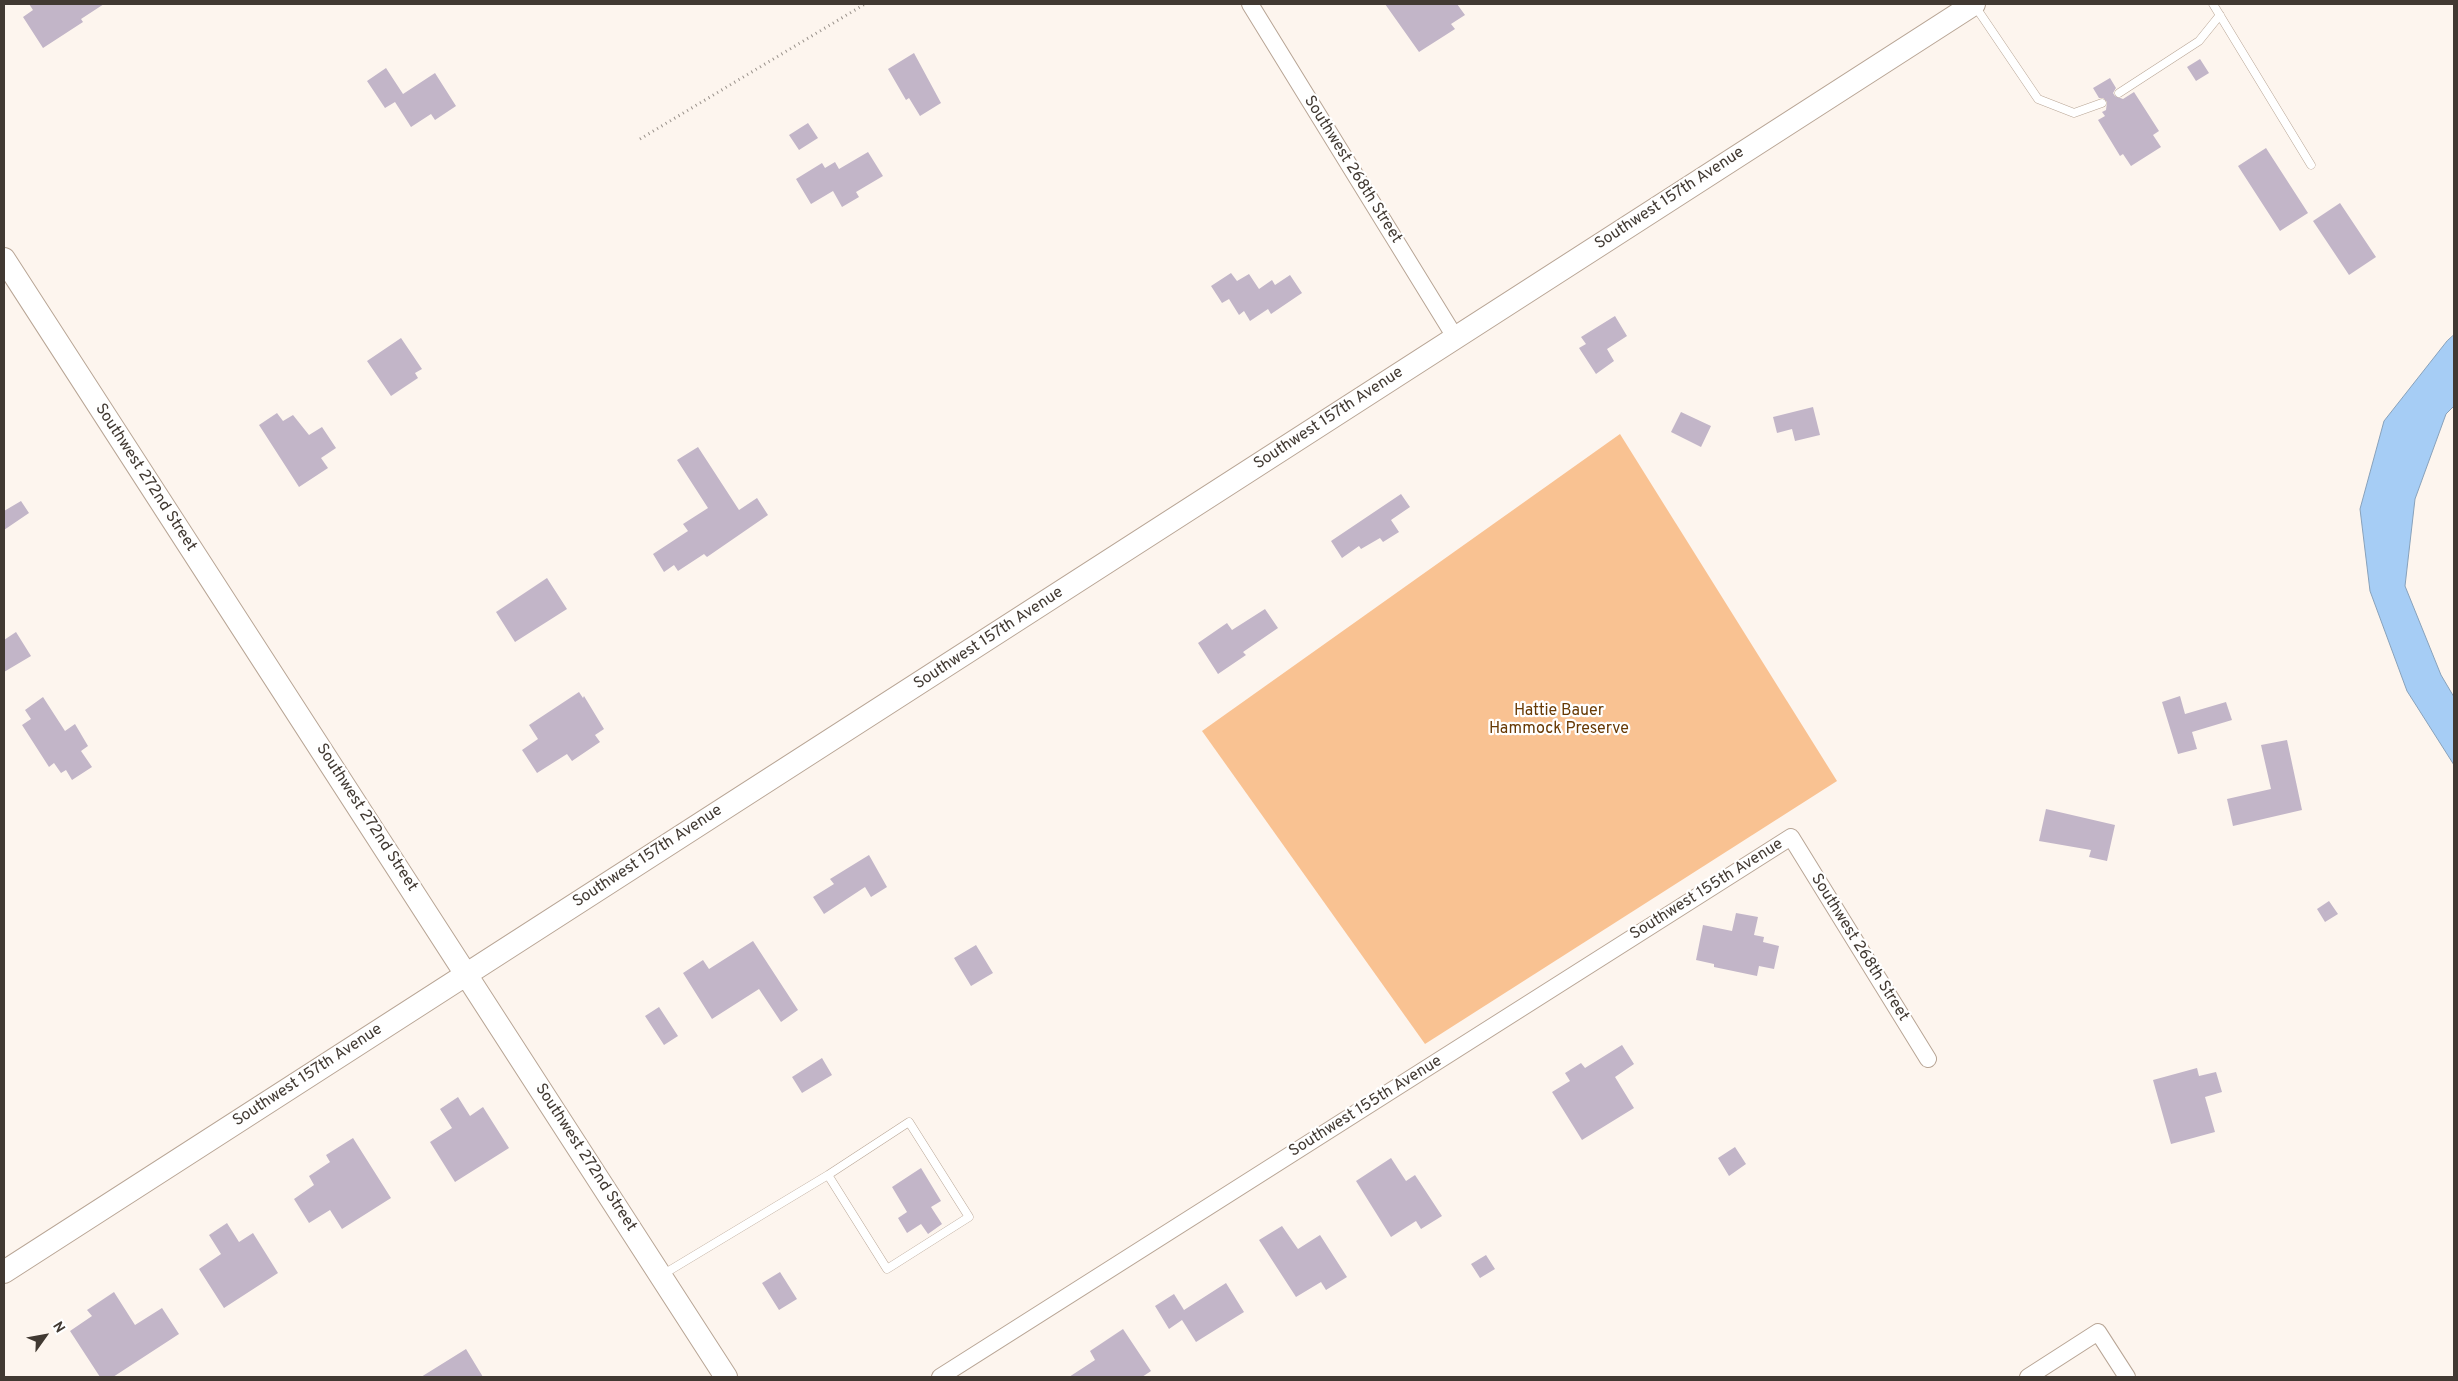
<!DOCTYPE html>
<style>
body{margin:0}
#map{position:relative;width:2458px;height:1381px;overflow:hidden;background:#fdf5ee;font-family:Overpass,sans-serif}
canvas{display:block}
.frame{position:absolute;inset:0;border:5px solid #413932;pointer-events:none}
.north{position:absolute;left:20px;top:1311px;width:50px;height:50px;-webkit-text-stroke:4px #fff;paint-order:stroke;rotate:58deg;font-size:14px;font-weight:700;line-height:20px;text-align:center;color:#413932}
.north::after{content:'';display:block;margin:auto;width:18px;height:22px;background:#413932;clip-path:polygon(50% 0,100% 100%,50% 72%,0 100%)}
</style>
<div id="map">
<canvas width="2458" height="1381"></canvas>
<div class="frame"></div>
<div class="north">N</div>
</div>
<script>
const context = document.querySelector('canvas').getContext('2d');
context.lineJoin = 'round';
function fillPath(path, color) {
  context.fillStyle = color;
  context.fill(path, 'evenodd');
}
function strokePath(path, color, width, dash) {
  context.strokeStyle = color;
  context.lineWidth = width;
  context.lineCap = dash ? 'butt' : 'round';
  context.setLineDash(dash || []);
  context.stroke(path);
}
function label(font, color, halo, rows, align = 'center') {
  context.font = font + ' Overpass,sans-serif';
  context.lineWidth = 4.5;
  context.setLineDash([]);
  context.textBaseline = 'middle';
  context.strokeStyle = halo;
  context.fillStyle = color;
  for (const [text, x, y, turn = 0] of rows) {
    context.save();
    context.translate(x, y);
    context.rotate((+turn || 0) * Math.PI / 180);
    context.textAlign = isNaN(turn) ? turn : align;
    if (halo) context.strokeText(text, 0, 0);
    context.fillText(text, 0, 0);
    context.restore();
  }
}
fillPath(new Path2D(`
 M1620 434 1837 781 1425 1044 1202 731Z`), '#f9c292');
const water = new Path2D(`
 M2454 335V406L2446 414 2415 499 2405 586 2441 675 2454 697V765L2407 691 2370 591 2360 509 2384 421 2447 341Z`);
fillPath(water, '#a6cdf5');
strokePath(water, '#88a1ba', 1);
fillPath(new Path2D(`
 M29 4H104L81 19 83 22 43 48 23 17 33 10Z
 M1385 4H1457L1465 15 1451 24 1455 29 1419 52Z
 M914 53 941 103 920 116 909 98 906 100 888 69Z
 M2200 59 2209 73 2196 81 2187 67Z
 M386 68 403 94 435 73 456 106 435 120 431 114 411 127 395 102 385 108 367 81Z
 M2110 78 2116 88 2113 93 2115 96 2123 99 2134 92 2159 131 2153 135 2161 147 2131 166 2123 154 2120 156 2098 120 2105 116 2102 112 2106 110 2107 102 2103 98H2099L2093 88Z
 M808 123 818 138 799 150 789 135Z
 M2266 148 2308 213 2280 231 2238 166Z
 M868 152 883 176 856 192 859 197 842 207 833 191 811 204 796 179 822 163 825 168 835 162 839 169Z
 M2340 203 2376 257 2349 275 2313 221Z
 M1231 273 1237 281 1249 274 1259 289 1272 280 1275 285 1290 275 1302 293 1271 314 1268 309 1250 321 1244 311 1239 315 1229 299 1222 303 1211 286Z
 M1615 316 1627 336 1607 349 1614 361 1596 374 1579 348 1586 344 1581 337Z
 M401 338 422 369 415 373 418 378 391 396 367 361Z
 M1813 407 1820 435 1795 441 1792 429 1777 433 1773 417Z
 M1681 412 1711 426 1701 447 1671 432Z
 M277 413 283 421 293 415 309 435 322 427 336 448 321 458 328 468 299 487 259 425Z
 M698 447 739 510 757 498 768 515 707 557 704 554 678 571 674 565 664 572 653 554 688 531 683 524 708 508 677 460Z
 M1401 494 1410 507 1391 520 1399 532 1383 542 1380 538 1361 549 1359 546 1342 558 1331 541Z
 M21 501 29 513 4 530V511Z
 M547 578 567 609 515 642 496 612Z
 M1265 609 1278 628 1243 652 1246 655 1218 674 1198 643 1227 623 1232 630Z
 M16 632 31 656 4 672V640Z
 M579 692 583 698 584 696 604 729 595 735 600 742 572 761 567 754 537 773 522 750 538 739 529 725Z
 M2180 696 2185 714 2226 702 2232 720 2192 732 2197 749 2178 754 2162 702Z
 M43 697 65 731 75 724 88 746 81 751 92 767 72 780 66 770 61 773 54 763 49 767 22 725 31 719 25 710Z
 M2287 740 2302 810 2233 826 2227 799 2271 789 2261 745Z
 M2046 809 2115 825 2107 861 2089 857 2091 850 2039 841Z
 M869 855 887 887 871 897 865 887 824 914 813 897 834 884 830 879Z
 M2329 901 2338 914 2325 922 2317 909Z
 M1736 913 1758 917 1754 935 1764 937 1763 942 1779 946 1774 969 1759 966 1757 976 1714 967V964L1696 960 1703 925 1732 931Z
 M753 941 798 1010 781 1022 759 989 712 1019 683 973 703 960 709 969Z
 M976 945 993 973 971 986 954 958Z
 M659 1007 678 1036 664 1045 645 1016Z
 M1622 1045 1634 1064 1615 1077 1634 1108 1582 1140 1552 1092 1570 1081 1565 1073 1581 1063 1585 1068Z
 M822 1058 832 1075 802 1093 792 1077Z
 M2197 1068 2199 1076 2216 1072 2222 1092 2205 1097 2215 1132 2171 1144 2153 1080Z
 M458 1097 470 1116 483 1107 509 1148 455 1182 430 1142 452 1128 440 1109Z
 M353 1138 391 1198 342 1229 330 1210 309 1223 294 1199 314 1185 309 1176 330 1162 326 1155Z
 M1735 1147 1746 1164 1729 1176 1718 1158Z
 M1391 1158 1406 1181 1415 1175 1442 1216 1421 1229 1416 1221 1391 1237 1356 1181Z
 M921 1168 941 1201 931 1207 942 1224 928 1234 921 1224 907 1233 898 1218 907 1212 892 1187Z
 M227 1223 239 1242 253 1233 278 1273 224 1308 199 1269 221 1254 209 1235Z
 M1282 1226 1298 1249 1320 1235 1347 1277 1326 1290 1321 1282 1296 1297 1259 1240Z
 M1486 1255 1495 1269 1480 1278 1471 1264Z
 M780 1272 797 1299 779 1310 762 1283Z
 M1226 1283 1244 1312 1196 1342 1182 1320 1169 1329 1155 1306 1174 1294 1184 1310Z
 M114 1292 135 1325 162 1308 179 1334 113 1377H100L70 1331 92 1316 87 1310Z
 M1123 1329 1151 1371 1142 1377H1069L1095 1360 1090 1351Z
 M466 1349 483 1377H421Z`), '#c2b5c8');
const lane = new Path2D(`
 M2213 4 2311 165
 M1975 6 2038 99 2074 113 2102 103
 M2119 93 2199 41 2220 15
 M662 1275 828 1175 909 1122 969 1217 887 1269 828 1175`);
const street = new Path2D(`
 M1250 4 1455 337
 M940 1377 1791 837 1928 1059
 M2028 1377 2098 1332 2127 1377`);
const secondary = new Path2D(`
 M4 259 726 1377
 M4 1272 1974 4`);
strokePath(lane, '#b8a595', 9);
strokePath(street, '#b8a595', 18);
strokePath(secondary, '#b8a595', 24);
strokePath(new Path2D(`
 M640 139 865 4`), '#99918a', 3, [1, 4]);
strokePath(lane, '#fff', 8);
strokePath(street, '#fff', 16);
strokePath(secondary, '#fff', 22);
label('16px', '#413932', '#fff', [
 ["Southwest 268th Street",1352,170,58],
 ["Southwest 157th Avenue",1670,199,-33],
 ["Southwest 157th Avenue",1329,419,-33],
 ["Southwest 272nd Street",145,478,57],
 ["Southwest 157th Avenue",989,639,-33],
 ["Southwest 272nd Street",366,818,57],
 ["Southwest 157th Avenue",648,857,-33],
 ["Southwest 155th Avenue",1707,890,-32],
 ["Southwest 268th Street",1859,948,58],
 ["Southwest 157th Avenue",308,1076,-33],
 ["Southwest 155th Avenue",1366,1107,-32],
 ["Southwest 272nd Street",585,1158,57]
]);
label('16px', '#673904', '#fff', [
 ["Hattie Bauer",1559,712],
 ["Hammock Preserve",1559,730]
]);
</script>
